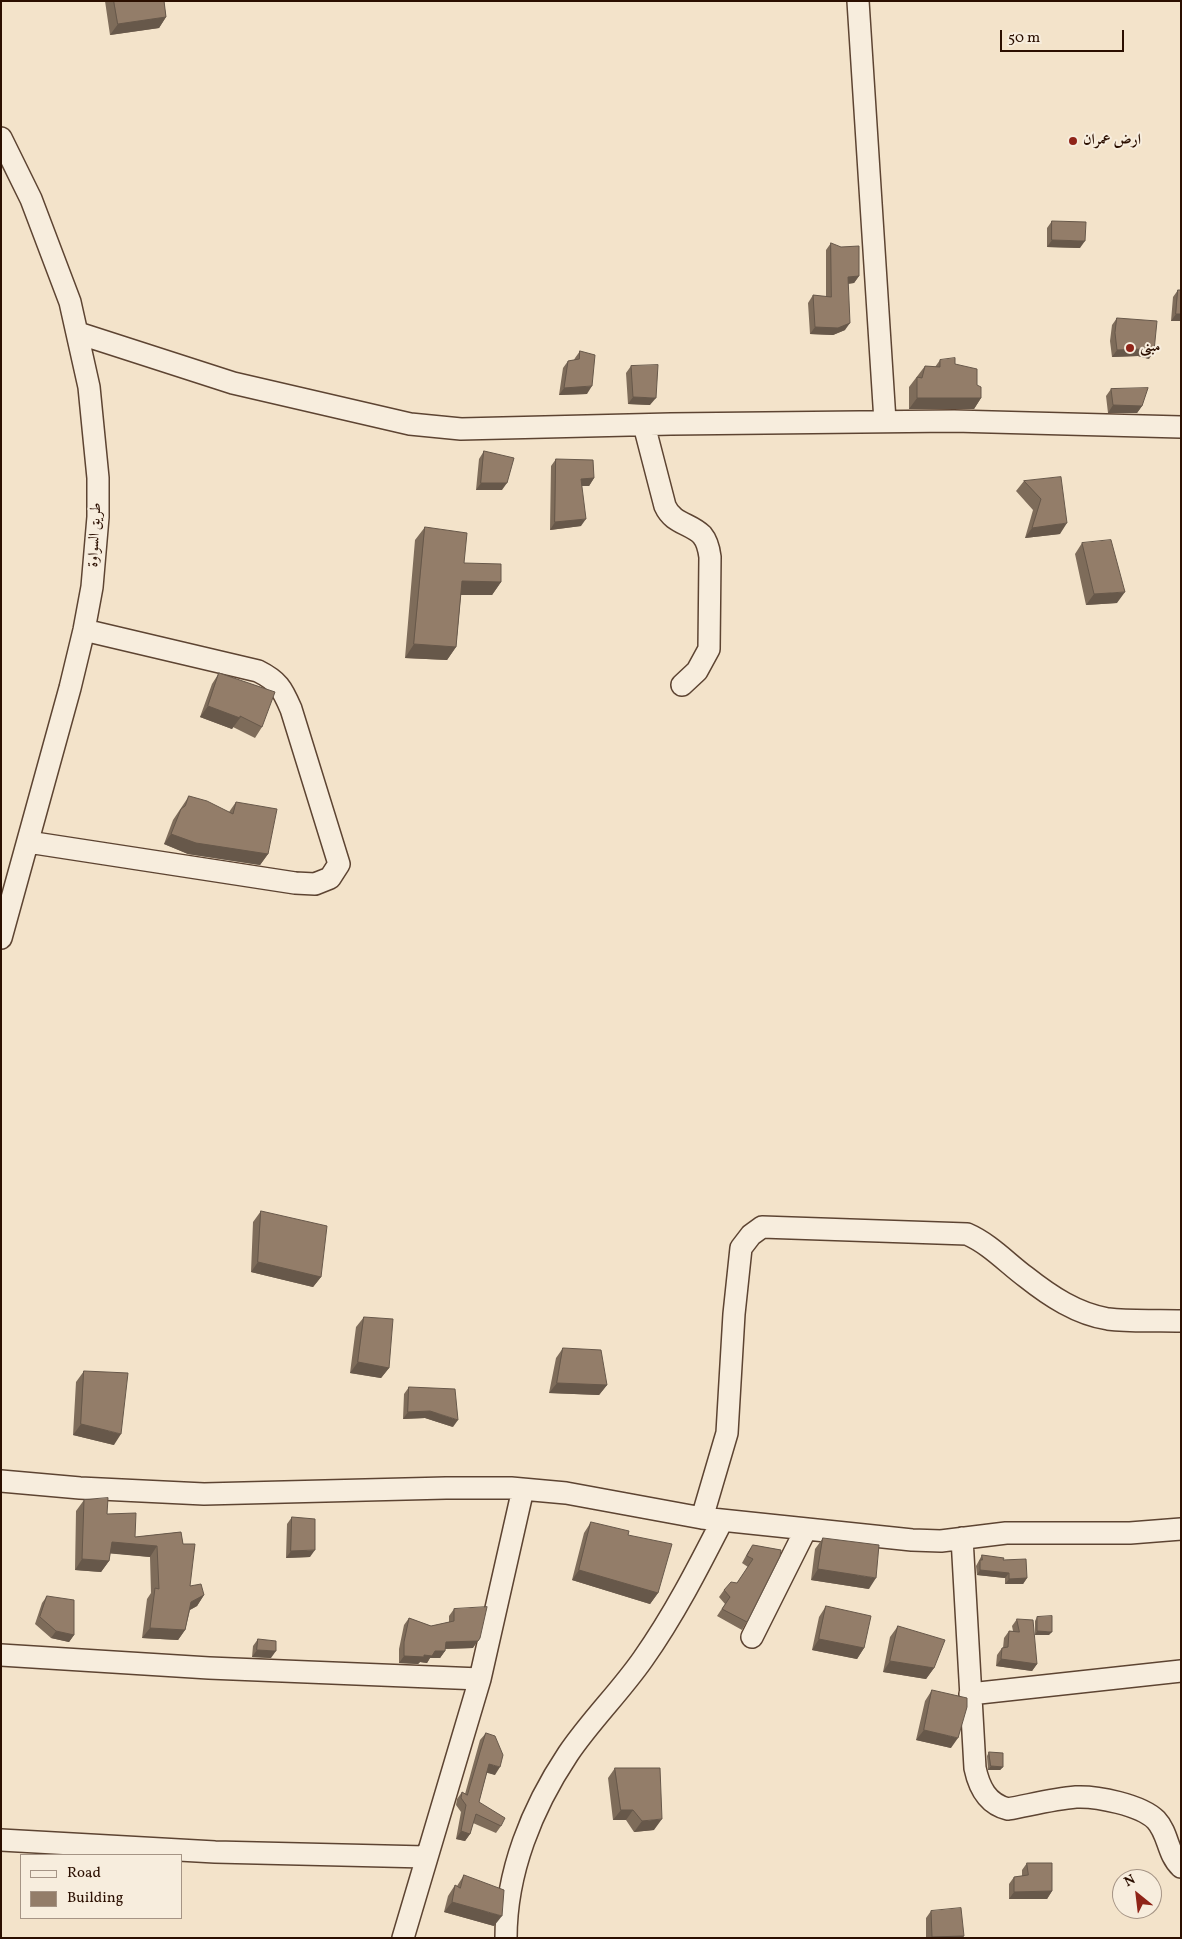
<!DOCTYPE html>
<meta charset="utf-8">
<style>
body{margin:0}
#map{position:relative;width:1182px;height:1939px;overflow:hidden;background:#f3e3ca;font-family:Vollkorn,serif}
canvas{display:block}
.frame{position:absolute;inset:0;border:2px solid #2b0f00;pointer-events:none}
.legend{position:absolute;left:20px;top:1854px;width:162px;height:65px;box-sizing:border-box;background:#f7eddd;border:1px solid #a59485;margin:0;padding:6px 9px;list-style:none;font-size:15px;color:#2b0f00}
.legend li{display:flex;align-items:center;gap:10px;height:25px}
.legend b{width:25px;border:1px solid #a59485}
.north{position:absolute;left:1112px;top:1869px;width:50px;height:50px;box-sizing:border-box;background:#f7eddd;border:1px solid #a59485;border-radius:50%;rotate:331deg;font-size:14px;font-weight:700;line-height:20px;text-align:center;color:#2b0f00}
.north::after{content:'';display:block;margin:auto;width:18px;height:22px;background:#8f2418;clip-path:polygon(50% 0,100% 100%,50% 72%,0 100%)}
.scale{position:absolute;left:1000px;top:30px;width:124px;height:22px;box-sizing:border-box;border:2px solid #2b0f00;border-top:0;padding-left:6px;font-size:15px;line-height:18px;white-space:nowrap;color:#2b0f00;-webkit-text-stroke:4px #f7eddd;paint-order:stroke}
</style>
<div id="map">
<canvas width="1182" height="1939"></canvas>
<div class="frame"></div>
<ul class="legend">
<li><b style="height:6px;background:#f7eddd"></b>Road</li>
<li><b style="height:14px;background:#937d69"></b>Building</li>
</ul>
<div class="north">N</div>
<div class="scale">50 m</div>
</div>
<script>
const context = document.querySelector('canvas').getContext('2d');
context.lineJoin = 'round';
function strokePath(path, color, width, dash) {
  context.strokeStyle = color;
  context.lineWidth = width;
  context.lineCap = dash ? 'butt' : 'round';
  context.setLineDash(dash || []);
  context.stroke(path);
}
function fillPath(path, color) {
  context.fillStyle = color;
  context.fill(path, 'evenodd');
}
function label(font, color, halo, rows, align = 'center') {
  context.font = font + ' Vollkorn,Amiri,serif';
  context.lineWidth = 4;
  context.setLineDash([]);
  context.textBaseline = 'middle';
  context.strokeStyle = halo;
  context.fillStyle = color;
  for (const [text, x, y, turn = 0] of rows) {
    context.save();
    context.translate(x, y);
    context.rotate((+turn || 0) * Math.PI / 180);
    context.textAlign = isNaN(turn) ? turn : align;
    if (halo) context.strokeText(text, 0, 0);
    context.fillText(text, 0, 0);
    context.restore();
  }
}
const minor = new Path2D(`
 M858 1 885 421
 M1 138 31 199 70 302 89 387 98 478V517L92 587 84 630 70 688 1 938
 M78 333 233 383 410 424 461 429 671 424 954 421 1181 427
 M644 425 665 506C673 524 690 523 702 535 707 541 709 549 710 557L709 649 697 671 682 685
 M28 842 295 883 315 884 330 878 339 864 291 709C282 688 278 681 258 671L84 630
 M1 1481 80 1488 204 1494 446 1488H511L566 1493 702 1518 912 1540 941 1541 1006 1533H1130L1181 1529
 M702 1518 727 1433 734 1314 741 1248 751 1235 762 1227 967 1234C990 1244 1007 1263 1026 1277 1050 1296 1077 1314 1108 1319 1131 1322 1157 1320 1181 1321
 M962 1538 975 1768C979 1787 987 1804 1008 1809 1030 1805 1053 1799 1076 1797 1097 1796 1141 1805 1156 1820 1169 1834 1167 1854 1181 1867
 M752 1637 806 1529
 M1 1655 209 1668 480 1679
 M970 1694 1181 1671
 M1 1840 215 1852 426 1857
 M403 1938 480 1679 523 1489
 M506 1938C506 1872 532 1808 568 1754 591 1720 620 1692 643 1659 674 1615 698 1568 722 1521`);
strokePath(minor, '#5d4432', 24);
strokePath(minor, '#f7eddd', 21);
fillPath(new Path2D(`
 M105 1H164L166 17 159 28 110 35Z
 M1052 221 1080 248 1047 247V228Z
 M831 243 859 276 854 283 848 284 845 330 833 335 810 334 808 303 813 295 826 297V250Z
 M1178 290 1181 321H1171L1173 297Z
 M1117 318 1149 359 1138 356 1112 357 1110 341 1112 325Z
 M580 351 587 394 559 395 563 368 568 361 574 360 575 358Z
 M940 360 955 364 977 385 981 398 974 409H909V387L925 366 935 367Z
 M631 366 650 405 628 404 626 373Z
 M1111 389 1142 406 1137 413H1108L1106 396Z
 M484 451 502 490H476L479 459Z
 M556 459 594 478 589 486H582L581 526 550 530 551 466Z
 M1061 477 1060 534 1025 538 1033 510 1016 491 1024 481Z
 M425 527 464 563 501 582 492 595H461L456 647 447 660 405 658 415 540Z
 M1082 543 1117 603 1086 605 1075 554Z
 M219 673 262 727 255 738 233 727 232 729 200 717 212 684Z
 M189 796 229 812 236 802 268 854 260 865 188 854 164 844 173 820Z
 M261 1211 321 1277 313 1287 251 1272 253 1222Z
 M364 1317 389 1368 381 1378 350 1373 356 1327Z
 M563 1348 607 1385 599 1395 549 1393 556 1358Z
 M84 1371 114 1445 73 1435 76 1382Z
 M409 1387 453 1427 425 1418 403 1419 404 1394Z
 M84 1500 107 1514 135 1537 181 1532 190 1586 204 1595 197 1606 190 1610 185 1630 178 1640 142 1638 147 1599 151 1593 150 1557 110 1553 109 1561 101 1572 75 1570 76 1511Z
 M292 1517 310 1557 286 1558 287 1524Z
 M591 1522 658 1593 650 1604 572 1580 584 1533Z
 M823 1538 869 1589 811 1580 815 1549Z
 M753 1545 781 1550 747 1622 742 1630 717 1616 725 1604 719 1597 724 1590 737 1583 748 1567 742 1563 748 1552Z
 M982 1555 1003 1560 1027 1578 1023 1584H1005V1578L977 1575 976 1566Z
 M47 1596 74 1635 69 1642 51 1638 35 1624 42 1603Z
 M826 1606 864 1648 857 1659 812 1650 819 1617Z
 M454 1609 473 1648 445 1649V1651L440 1658H430L427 1663 420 1662 418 1664 399 1663V1649L404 1625 409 1618 431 1626 449 1622V1616Z
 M1037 1617 1049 1635H1035V1621Z
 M1017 1619 1037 1664 1032 1671 996 1666 997 1655 1002 1648H1003L1004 1638 1009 1631H1013L1012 1626Z
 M898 1626 934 1668 926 1679 883 1672 890 1637Z
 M258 1639 271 1658 252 1657 253 1646Z
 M932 1690 951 1748 916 1740 925 1701Z
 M486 1733 495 1775 487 1772 479 1802 501 1826 496 1833 473 1823 470 1834 465 1841 456 1839 461 1812 456 1805 457 1799 462 1792 465 1794 480 1740Z
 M989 1752 1003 1767 1000 1770H988L987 1756Z
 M615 1768 654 1830 634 1832 626 1820H613L608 1778Z
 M1027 1863 1052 1891 1047 1899H1009V1884L1014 1877 1022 1876V1870Z
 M464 1875 494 1926 444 1912 448 1896 455 1885 457 1886Z
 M931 1911 964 1936 962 1938H926V1918Z`), '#7e6c5a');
fillPath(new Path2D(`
 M166 17 159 28 110 35 118 24Z
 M1052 240 1085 241 1080 248 1047 247Z
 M859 276 854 283 843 284 848 277Z
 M1176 314H1181V321H1171Z
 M850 323 845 330 833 335 810 334 815 327Z
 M1143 349 1154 351 1149 359 1138 356 1112 357 1117 350Z
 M592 386 587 394 559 395 564 388Z
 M633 397 656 398 650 405 628 404Z
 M917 398H981L974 409H909Z
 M1113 405 1142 406 1137 413H1108Z
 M594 478 589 486H576L581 479Z
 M481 483H507L502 490H476Z
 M586 519 581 526 550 530 555 522Z
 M1067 523 1060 534 1025 538 1032 528Z
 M462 581 501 582 492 595H453Z
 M1125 592 1117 603 1086 605 1094 594Z
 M414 644 456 647 447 660 405 658Z
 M208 706 240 718 232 729 200 717Z
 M171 834 268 854 260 865 188 854 164 844Z
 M258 1262 321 1277 313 1287 251 1272Z
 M358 1362 389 1368 381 1378 350 1373Z
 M557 1383 607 1385 599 1395 549 1393Z
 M430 1411 458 1420 453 1427 425 1418 403 1419 408 1412Z
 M81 1424 121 1434 114 1445 73 1435Z
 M112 1542 157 1546 150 1557 105 1553Z
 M315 1550 310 1557 286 1558 291 1551Z
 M82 1559 109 1561 101 1572 75 1570Z
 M818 1569 876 1578 869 1589 811 1580Z
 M579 1570 658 1593 650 1604 572 1580Z
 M980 1570 1009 1573 1005 1578 977 1575Z
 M1027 1578 1023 1584H1005L1009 1579Z
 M204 1595 197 1606 184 1613 191 1602Z
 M150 1628 185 1630 178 1640 142 1638Z
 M56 1631 74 1635 69 1642 51 1638Z
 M1037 1631 1052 1632 1049 1635H1035Z
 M480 1638 473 1648 441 1649 446 1642Z
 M819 1639 864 1648 857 1659 812 1650Z
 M257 1650 276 1651 271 1658 252 1657Z
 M435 1651H445L440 1658H430L427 1663 420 1662 418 1664 399 1663 404 1656 424 1655Z
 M1001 1659 1037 1664 1032 1671 996 1666Z
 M890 1661 934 1668 926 1679 883 1672Z
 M924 1730 958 1738 951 1748 916 1740Z
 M489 1764 500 1767 495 1775 484 1772Z
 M991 1766 1003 1767 1000 1770H988Z
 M621 1810H633L626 1820H613Z
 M662 1819 654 1830 634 1832 642 1821Z
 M461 1831 470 1834 465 1841 456 1839Z
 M1052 1891 1047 1899H1009L1014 1892Z
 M452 1902 502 1916 494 1926 444 1912Z
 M964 1936 962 1938H931L932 1937Z`), '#67584a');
const building = new Path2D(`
 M114 1H164L166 17 118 24Z
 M1052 221 1086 222 1085 241 1052 240Z
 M831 243 841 247 859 246V276L848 277 850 323 838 328 815 327 813 295 831 297Z
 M1178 290H1181V314H1176Z
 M1117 318 1157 321 1154 351 1143 349 1117 350 1115 333Z
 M580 351 595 355 592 386 564 388 568 361 579 359Z
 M955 358V364L977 369V385L981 387V398H917V377L922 378 925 366 940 367V360Z
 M658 365 656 398 633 397 631 366Z
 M1148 388 1142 406 1113 405 1111 389Z
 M484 451 514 458 507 483H481Z
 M556 459 593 460 594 478 581 479 586 519 555 522Z
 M1061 477 1067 523 1032 528 1041 499 1024 481Z
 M425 527 467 533 464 563 501 564V582L462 581 456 647 414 644Z
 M1111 540 1125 592 1094 594 1082 543Z
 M219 673 275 692 262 727 240 716V718L208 706Z
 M189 796 207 801 233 814 236 802 277 809 268 854 196 843 171 834 181 809 185 806Z
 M261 1211 327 1226 321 1277 258 1262Z
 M364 1317 393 1319 389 1368 358 1362Z
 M563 1348 601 1350 607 1385 557 1383Z
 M84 1371 128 1373 121 1434 81 1424Z
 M409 1387 455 1389 458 1420 430 1411 408 1412Z
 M108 1498 107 1514 136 1513 135 1537 181 1532 183 1544H195L190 1586 201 1584 204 1595 191 1602 185 1630 150 1628 155 1588 159 1589 157 1546 112 1542 109 1561 82 1559 84 1500Z
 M292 1517 315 1519V1550L291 1551Z
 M591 1522 629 1531 628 1535 672 1544 658 1593 579 1570Z
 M823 1538 879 1545 876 1578 818 1569Z
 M753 1545 781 1550 780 1556 747 1622 722 1609 730 1597 724 1590 731 1582 737 1583 753 1559 747 1556Z
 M982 1555 1004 1558 1003 1560 1026 1559 1027 1578 1009 1579V1573L980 1570V1560H982Z
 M47 1596 74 1600V1635L56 1631 40 1617Z
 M826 1606 871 1616 864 1648 819 1639Z
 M487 1607 480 1638 478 1641 446 1642 445 1651H435L432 1656 424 1655V1657L404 1656V1642L409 1618 431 1626 454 1621V1609Z
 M1052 1616V1632L1037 1631V1617Z
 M1017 1619 1033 1620 1037 1664 1001 1659 1002 1648 1008 1647 1009 1631 1019 1632Z
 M898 1626 945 1640 934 1668 890 1661Z
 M258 1639 276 1641V1651L257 1650Z
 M932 1690 967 1698V1707L958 1738 924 1730Z
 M486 1733 495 1736 503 1755 500 1767 489 1764 479 1802 505 1818 501 1826 476 1814 470 1834 461 1831 466 1805 461 1798 462 1792 467 1795Z
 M989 1752 1003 1753V1767L991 1766Z
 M615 1768H660L662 1819 642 1821 633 1810H621Z
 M1027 1863H1052V1891L1014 1892V1877L1028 1875Z
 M464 1875 504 1890 502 1916 452 1902 455 1885 460 1888Z
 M961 1908 964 1936 932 1937 931 1911Z`);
fillPath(building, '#937d69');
strokePath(building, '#67584a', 1);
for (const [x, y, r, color] of [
 [1073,141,5,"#8f2418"],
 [1130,348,5,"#8f2418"]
]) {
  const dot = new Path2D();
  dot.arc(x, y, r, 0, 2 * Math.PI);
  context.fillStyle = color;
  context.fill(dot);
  strokePath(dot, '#f7eddd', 2);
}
label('bold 15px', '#2b0f00', '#f7eddd', [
 ["ارض عمران",1083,141],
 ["مبنى",1140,348]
], 'left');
label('15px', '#2b0f00', '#f7eddd', [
 ["طريق السواوة",96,535,-87]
]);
</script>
